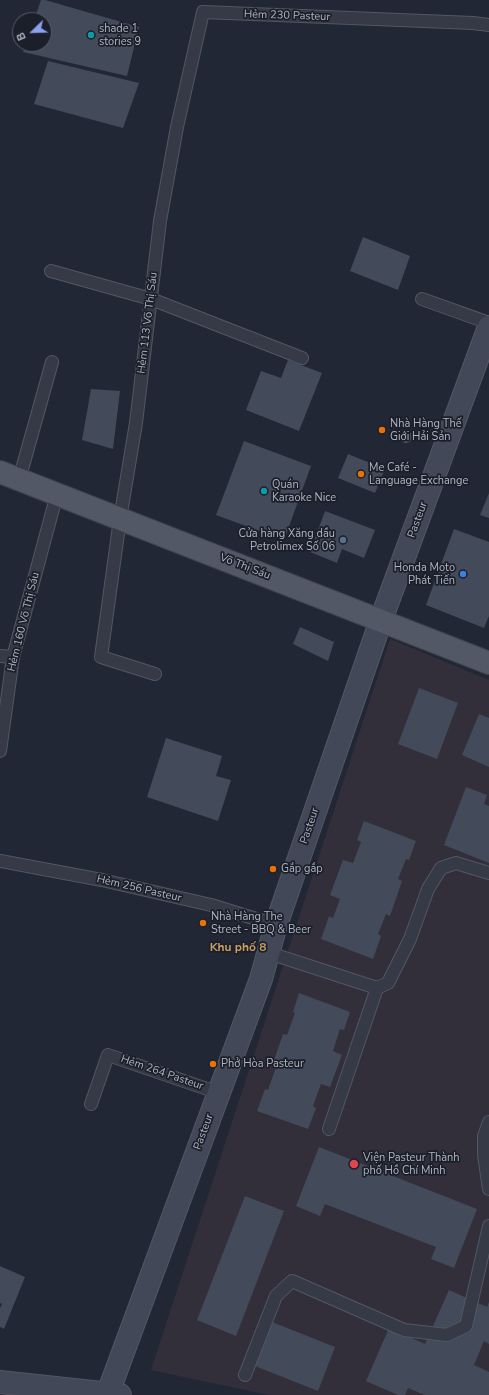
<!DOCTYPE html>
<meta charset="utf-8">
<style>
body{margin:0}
#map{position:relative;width:489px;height:1395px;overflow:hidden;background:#222735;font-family:"Nunito Sans",sans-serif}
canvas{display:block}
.north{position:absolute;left:12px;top:12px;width:40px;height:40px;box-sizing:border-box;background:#1b1f2a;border:1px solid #565b67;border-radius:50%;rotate:247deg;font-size:11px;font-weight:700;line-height:16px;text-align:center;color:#afb4c2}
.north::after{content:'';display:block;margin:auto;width:14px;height:18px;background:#8aa2ed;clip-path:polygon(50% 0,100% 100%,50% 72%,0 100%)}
</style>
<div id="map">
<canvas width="489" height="1395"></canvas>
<div class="north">B</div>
</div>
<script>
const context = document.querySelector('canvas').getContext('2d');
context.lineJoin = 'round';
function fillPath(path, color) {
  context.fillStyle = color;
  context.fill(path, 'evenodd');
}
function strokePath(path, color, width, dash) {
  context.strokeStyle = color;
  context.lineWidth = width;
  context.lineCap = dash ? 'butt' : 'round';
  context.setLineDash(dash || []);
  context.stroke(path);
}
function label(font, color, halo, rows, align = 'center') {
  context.font = font + ' "Nunito Sans",sans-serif';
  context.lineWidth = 3.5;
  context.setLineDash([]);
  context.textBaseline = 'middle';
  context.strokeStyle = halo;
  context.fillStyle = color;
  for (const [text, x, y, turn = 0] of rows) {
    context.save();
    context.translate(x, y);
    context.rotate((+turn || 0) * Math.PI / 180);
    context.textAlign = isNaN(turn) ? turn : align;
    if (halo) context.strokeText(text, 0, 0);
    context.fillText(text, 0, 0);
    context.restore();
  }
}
fillPath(new Path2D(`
 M390 639 489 680V1395H269L151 1370Z`), '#322f3b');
fillPath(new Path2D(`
 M41 0H45L139 27 127 76 23 52 26 44H44V20H34Z
 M48 61 139 83 123 128 34 104Z
 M363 237 410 256 398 290 350 271Z
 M288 360 322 373 299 431 246 410 261 371 281 378Z
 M91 389 120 391 113 449 82 440Z
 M244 441 311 466 284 540 216 515Z
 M348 454 385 469 375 493 338 478Z
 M489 493V518L480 515Z
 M325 511 375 530 364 558 342 549 337 563 310 552Z
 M454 529 489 542V616L484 628 426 605Z
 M300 627 334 642 328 661 293 644Z
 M419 688 458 703 437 759 398 744Z
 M479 714 489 718V767L462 755Z
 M166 738 222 756 216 776 231 780 218 821 147 797Z
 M466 787 487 795 484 804 489 806V863L444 845Z
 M364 821 416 841 409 860 406 859 398 879 402 881 390 916 386 914 378 934 381 936 373 959 321 939 329 916 333 918 340 899 330 895 343 860 353 863 361 842 357 840Z
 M299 993 350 1012 344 1030 340 1029 333 1051 342 1055 330 1087 321 1084 313 1106 316 1108 308 1129 257 1111 265 1089 268 1090 276 1067 272 1066 283 1034 287 1035 295 1013 293 1012Z
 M319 1147 477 1209 454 1268 431 1259 436 1247 325 1204 320 1216 296 1206Z
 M245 1196 284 1211 236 1336 197 1320Z
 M0 1266 25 1277 4 1329 0 1327V1308L2 1304 0 1303Z
 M449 1290 487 1307 489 1302V1344L484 1341 474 1365 489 1372V1395H425L408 1388 405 1395H398L366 1381 389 1328 425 1344Z
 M272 1322 335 1347 318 1391 255 1366Z`), '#434a5a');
const lane = new Path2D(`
 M51 271 151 299 302 358
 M422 299 489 323
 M19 480 52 362
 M0 656 13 657
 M155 674 101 657 120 519 136 423 160 221 177 127 203 12 473 23 489 25
 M0 751 13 657 57 494
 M0 861 102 880 211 905 276 925
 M269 953 377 988 388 983 410 939 428 889 441 868 456 863 489 873
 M91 1104 108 1055 219 1093
 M489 1122 484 1136V1155L489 1189
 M329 1129 377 988
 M245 1375 276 1296 292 1281 404 1330 447 1335 466 1326 489 1226`);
const secondary = new Path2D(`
 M0 1382 120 1395
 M108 1393 261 979 276 925 381 620 489 327`);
const primary = new Path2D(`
 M0 472 489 663`);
strokePath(lane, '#525763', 14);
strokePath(secondary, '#525763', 24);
strokePath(primary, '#3e434f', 24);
strokePath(lane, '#353a46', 12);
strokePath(secondary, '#434858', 22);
strokePath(primary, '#535866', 22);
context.fillStyle = '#49615a';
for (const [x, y] of [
 [406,437]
]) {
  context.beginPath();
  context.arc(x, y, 6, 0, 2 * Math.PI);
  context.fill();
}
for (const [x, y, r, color] of [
 [91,35,4,"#0f9aa8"],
 [382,430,4,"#e8710a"],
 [361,474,4,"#e8710a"],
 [264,491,4,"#0f9aa8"],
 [343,540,4,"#5c6f8a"],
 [463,574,4,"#3f7fe0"],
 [273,869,4,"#e8710a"],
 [203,923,4,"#e8710a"],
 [213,1064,4,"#e8710a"],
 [354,1164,5,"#e0444e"]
]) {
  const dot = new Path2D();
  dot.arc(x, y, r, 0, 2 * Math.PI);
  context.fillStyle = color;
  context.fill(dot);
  strokePath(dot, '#1b1f2a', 1.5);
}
label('11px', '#afb4c2', '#1b1f2a', [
 ["Hẻm 230 Pasteur",287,16,2],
 ["Hẻm 113 Võ Thị Sáu",148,323,-83],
 ["Pasteur",418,520,-70],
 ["Võ Thị Sáu",245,567,21],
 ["Hẻm 160 Võ Thị Sáu",24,622,-76],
 ["Pasteur",310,826,-71],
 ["Hẻm 256 Pasteur",139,889,13],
 ["Hẻm 264 Pasteur",162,1073,19],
 ["Pasteur",204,1132,-70]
]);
label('11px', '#afb4c2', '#1b1f2a', [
 ["shade 1",99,29],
 ["stories 9",99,42],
 ["Nhà Hàng Thế",390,424],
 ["Giới Hải Sản",390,437],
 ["Me Café -",369,468],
 ["Language Exchange",369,481],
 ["Quán",272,485],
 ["Karaoke Nice",272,498],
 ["Cửa hàng Xăng dầu",335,534,"right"],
 ["Petrolimex Số 06",335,547,"right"],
 ["Honda Moto",455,568,"right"],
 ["Phát Tiến",455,581,"right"],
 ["Gắp gắp",281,869],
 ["Nhà Hàng The",211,917],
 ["Street - BBQ & Beer",211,930],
 ["Phở Hòa Pasteur",221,1064],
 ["Viện Pasteur Thành",363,1158],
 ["phố Hồ Chí Minh",363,1171]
], 'left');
label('bold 12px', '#c99e64', '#1b1f2a', [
 ["Khu phố 8",238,948]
]);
</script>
